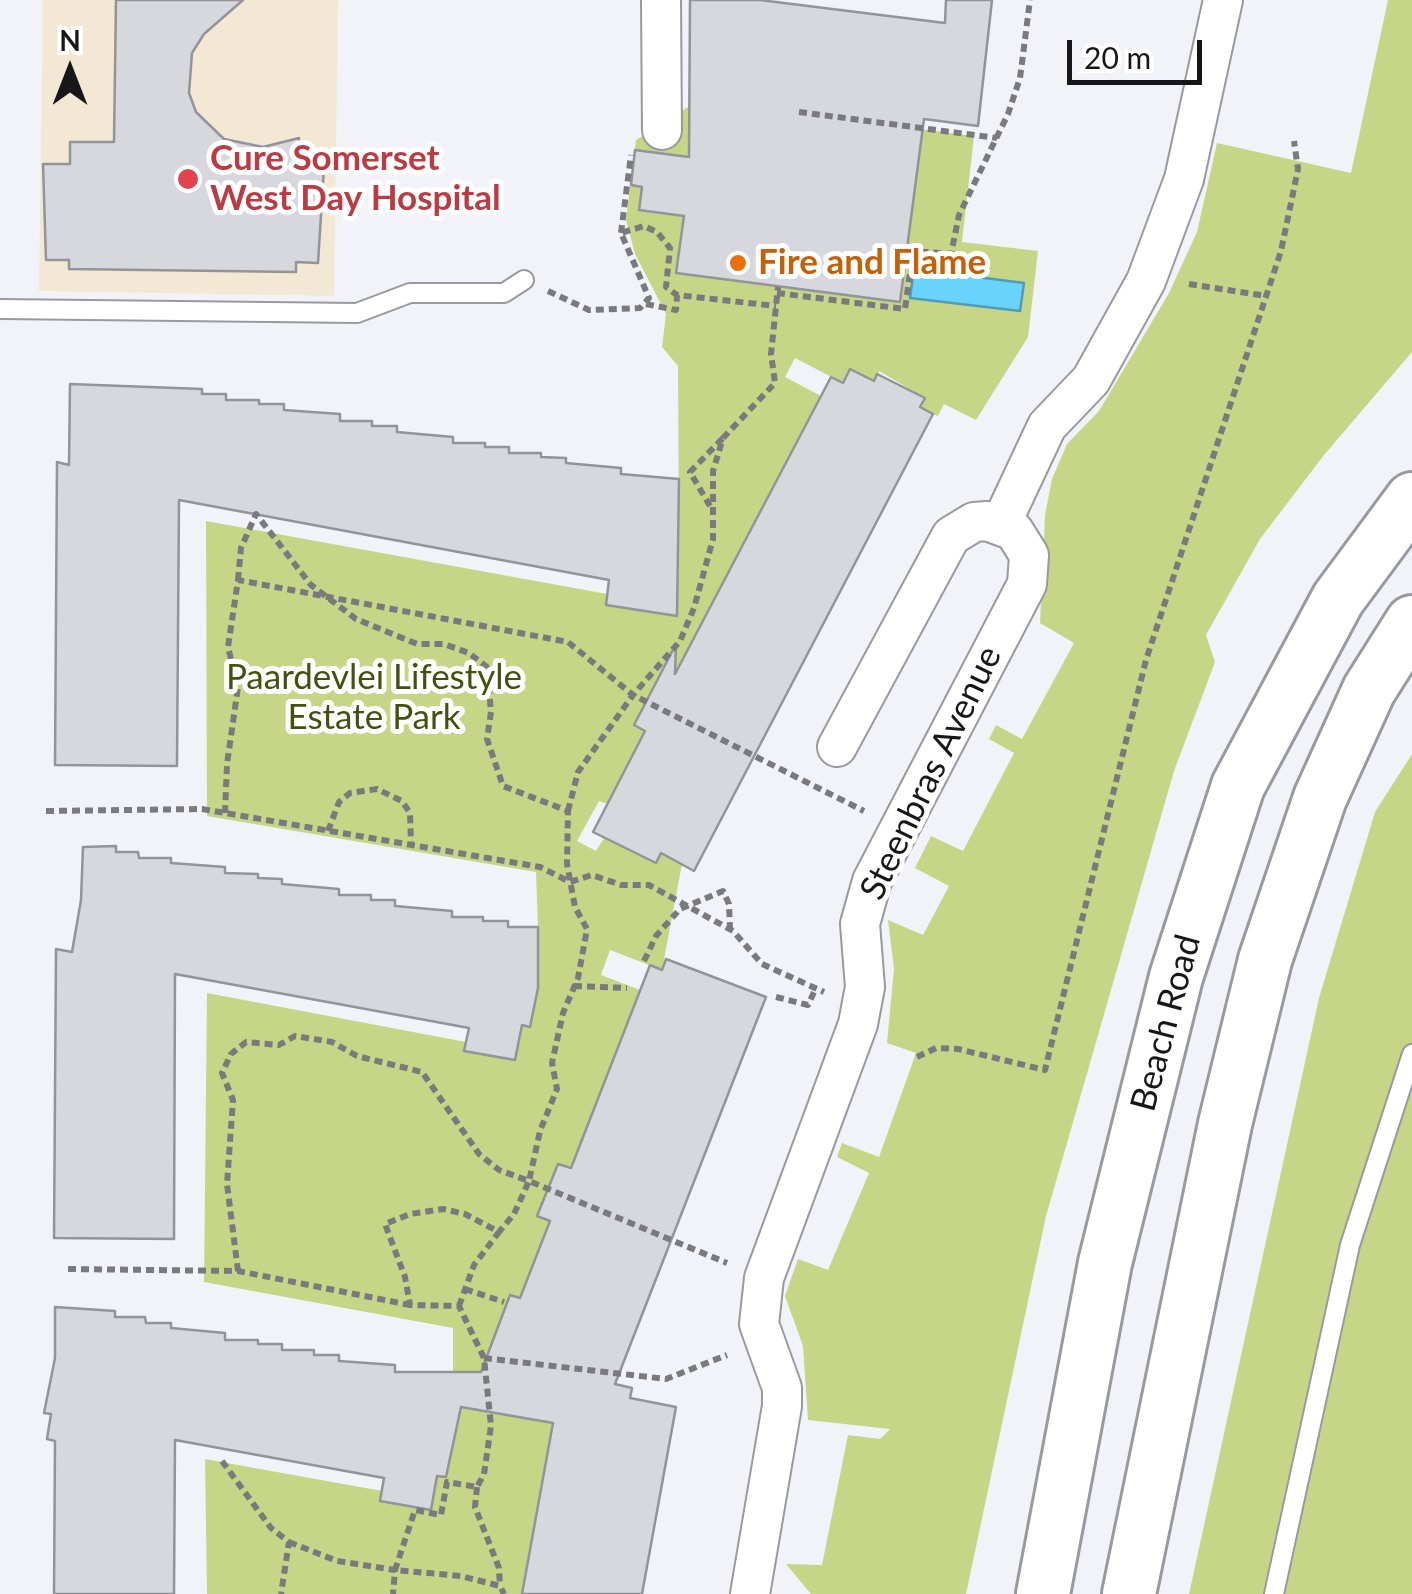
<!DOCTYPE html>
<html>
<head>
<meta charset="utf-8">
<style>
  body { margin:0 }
  #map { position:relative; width:1412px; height:1594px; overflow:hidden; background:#f2f3f8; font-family:Lato,sans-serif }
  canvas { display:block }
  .north { position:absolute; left:20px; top:20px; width:100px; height:100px; -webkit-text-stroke:8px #fff; paint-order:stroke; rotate:0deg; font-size:28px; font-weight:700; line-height:40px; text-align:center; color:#171719 }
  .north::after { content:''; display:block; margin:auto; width:35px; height:45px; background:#171719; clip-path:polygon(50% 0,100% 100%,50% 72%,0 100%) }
  .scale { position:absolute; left:1067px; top:40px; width:135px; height:45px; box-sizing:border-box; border:5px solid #171719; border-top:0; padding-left:12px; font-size:30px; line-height:35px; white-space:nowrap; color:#171719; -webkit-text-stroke:8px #fff; paint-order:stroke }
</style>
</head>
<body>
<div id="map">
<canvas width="1412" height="1594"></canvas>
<div class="north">N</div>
<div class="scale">20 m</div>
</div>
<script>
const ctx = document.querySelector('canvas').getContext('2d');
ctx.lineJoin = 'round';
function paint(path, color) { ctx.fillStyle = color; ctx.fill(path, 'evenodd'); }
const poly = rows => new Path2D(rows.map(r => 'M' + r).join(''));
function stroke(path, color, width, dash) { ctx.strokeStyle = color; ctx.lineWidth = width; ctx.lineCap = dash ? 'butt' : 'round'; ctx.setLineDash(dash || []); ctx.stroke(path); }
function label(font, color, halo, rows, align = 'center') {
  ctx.font = font + ' Lato,sans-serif'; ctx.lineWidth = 10; ctx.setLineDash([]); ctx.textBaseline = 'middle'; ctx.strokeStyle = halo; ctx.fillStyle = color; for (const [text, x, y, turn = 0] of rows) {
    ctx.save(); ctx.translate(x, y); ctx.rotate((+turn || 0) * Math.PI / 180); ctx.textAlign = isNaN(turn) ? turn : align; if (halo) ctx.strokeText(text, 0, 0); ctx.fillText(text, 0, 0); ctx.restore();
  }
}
const medical = poly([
  [43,0,338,0,334,296,39,291]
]);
const green = poly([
  [1388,0,1412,0,1412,352,1324,455,1260,539,1206,635,1215,662,1174,771,1046,1216,966,1594,811,1594,786,1564,822,1565,848,1435,880,1439,890,1429,808,1420,803,1346,785,1296,798,1259,828,1270,869,1173,837,1157,842,1143,879,1157,916,1053,887,1043,894,969,888,920,923,935,949,886,915,868,931,836,963,851,1014,753,989,739,996,725,1022,739,1074,643,1040,623,1045,515,1052,479,1067,444,1099,411,1169,293,1197,232,1217,143,1351,173],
  [699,100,974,136,962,242,1038,251,1028,337,976,420,944,404,938,416,933,414,920,407,925,398,879,371,874,381,851,369,843,383,795,358,785,377,821,396,671,681,660,676,634,725,645,731,607,804,599,801,577,841,596,851,610,828,628,849,655,863,661,853,682,864,662,970,610,950,601,975,640,990,571,1168,558,1164,538,1215,550,1221,520,1298,510,1295,494,1338,513,1416,553,1423,522,1594,207,1594,205,1459,382,1491,380,1501,431,1510,437,1476,446,1476,453,1442,453,1328,204,1282,207,993,466,1042,464,1051,515,1060,522,1025,530,1026,538,991,538,927,536,872,207,816,206,521,607,594,606,605,674,580,679,545,678,366,662,347,666,314,635,254,626,220,636,140],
  [1412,754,1412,1594,1189,1594,1319,998,1375,812]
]);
const water = poly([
  [914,269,1024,283,1020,311,910,298,914,269]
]);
const building = poly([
  [116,0,243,0,204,34,192,53,189,93,196,112,224,139,263,147,299,138,299,166,324,167,318,263,296,262,296,272,69,269,69,260,46,260,43,164,70,164,70,142,114,142,116,0],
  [690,0,760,0,945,23,946,0,992,0,978,126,924,119,900,302,676,273,684,216,639,210,642,187,631,185,635,150,689,157,690,0],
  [850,369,874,381,877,374,925,398,920,407,933,414,694,871,661,853,656,863,593,832,645,731,634,725,676,644,675,674,831,377,843,383,850,369],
  [70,384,202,389,202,394,226,394,226,400,259,400,259,404,284,404,284,410,340,414,340,421,372,421,372,426,397,426,397,432,453,437,453,443,485,443,485,447,509,447,509,453,541,453,541,457,566,458,566,463,621,468,621,474,679,479,677,616,606,605,609,580,179,500,177,766,55,765,57,462,69,465,70,384],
  [116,846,116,852,138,852,139,858,171,858,171,863,225,867,225,873,258,874,258,878,282,879,282,884,339,889,339,895,371,895,371,900,395,900,395,906,452,911,452,917,483,917,483,921,508,921,508,927,538,927,538,988,530,1027,522,1025,515,1060,464,1051,469,1028,175,974,174,1239,54,1238,56,949,72,952,81,900,83,847,116,846],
  [666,959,766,997,615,1384,632,1388,630,1398,676,1407,642,1594,522,1594,553,1423,461,1407,446,1477,437,1476,431,1510,380,1501,384,1478,175,1440,174,1594,54,1594,55,1441,47,1439,51,1414,44,1413,55,1358,55,1307,115,1311,115,1317,145,1317,146,1323,171,1323,171,1328,225,1333,225,1340,258,1340,258,1344,282,1344,282,1350,314,1350,314,1355,339,1355,339,1361,395,1365,395,1372,481,1372,510,1295,520,1298,550,1221,537,1216,558,1164,571,1168,650,965,662,970,666,959]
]);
const path = poly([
  [799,112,997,138],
  [621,233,631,155],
  [1189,284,1266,296],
  [548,291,589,310,640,308,649,298,621,233,644,226,657,232,670,248,666,287,677,295,776,306],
  [777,293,905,309,913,251,951,254,959,215,1008,114,1020,78,1030,0],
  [646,304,676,310,677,295],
  [710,506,690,472,723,438],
  [238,580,241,548,256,514,311,585,356,619,417,644,444,644,469,653,487,667,491,712,487,739,503,786,568,811,567,864,575,907,587,929,578,978,563,1013,552,1063,557,1089,540,1131,529,1181,727,1263],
  [46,811,202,809,540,867,570,882,592,875,621,885,649,885,733,931,762,964,824,992],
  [568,811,578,772,633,695,680,641,694,608,713,539,713,471,723,438,775,383,771,354,778,287],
  [225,813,227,764,238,687,228,647,238,580,568,642,633,695,864,811],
  [328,831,339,802,350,793,377,789,402,801,410,813,411,845],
  [644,961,656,936,680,909,723,891,729,904,730,929],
  [574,986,627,988],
  [776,997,808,1005,815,990],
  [917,1057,936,1048,958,1049,1045,1070,1146,660,1281,251,1298,169,1294,141],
  [68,1269,238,1271,410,1305],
  [238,1271,227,1184,233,1100,222,1073,231,1054,246,1042,279,1045,295,1036,332,1042,357,1056,422,1072,479,1154,499,1170,529,1181,514,1214,499,1232],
  [465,1289,504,1302],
  [459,1306,474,1265,499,1232,465,1214,443,1209,410,1214,385,1224,405,1277,410,1305,459,1306,484,1358,491,1426,484,1474,477,1487,447,1482,441,1515,415,1510,395,1570,461,1576,500,1586,504,1594],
  [484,1358,666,1379,727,1355],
  [222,1461,271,1528,289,1542,281,1594],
  [477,1487,475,1507,499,1568,500,1586],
  [289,1542,337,1561,395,1570,393,1594]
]);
const service = poly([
  [0,309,357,313,410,293,504,293,524,280],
  [1274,1594,1350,1245,1412,1054]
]);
const minor = poly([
  [661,0,662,130],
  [1001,524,1047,426,1091,380,1146,281,1184,179,1223,0],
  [750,1594,782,1406,782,1388,759,1324,764,1278,858,1024,865,987,860,924,872,881,1027,584,1029,555,1014,531,987,521,974,522,951,536,837,747]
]);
const secondary = poly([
  [1043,1594,1105,1263,1176,977,1238,786,1338,599,1412,499],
  [1129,1594,1225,1124,1265,960,1320,798,1369,690,1412,622]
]);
const markers = [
  [188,179,12,"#e0444e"],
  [738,263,10,"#e8710a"]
];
const healthNames = [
  ["Cure Somerset",210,159],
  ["West Day Hospital",210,199]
];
const foodNames = [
  ["Fire and Flame",758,263]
];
const parkNames = [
  ["Paardevlei Lifestyle",374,678],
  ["Estate Park",374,718]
];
const streetNames = [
  ["Steenbras Avenue",931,773,-64],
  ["Beach Road",1166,1023,-75]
];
paint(medical, '#f3e8d3');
paint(green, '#c6d686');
paint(water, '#68d4fb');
stroke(water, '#509bb7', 2.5);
paint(building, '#d6d8dd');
stroke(building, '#939499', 2.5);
stroke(service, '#999a9f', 22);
stroke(minor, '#999a9f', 42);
stroke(secondary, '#999a9f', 58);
stroke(path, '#7a7a7e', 6, [8, 5]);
stroke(service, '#fff', 18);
stroke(minor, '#fff', 38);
stroke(secondary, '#fff', 52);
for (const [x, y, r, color] of markers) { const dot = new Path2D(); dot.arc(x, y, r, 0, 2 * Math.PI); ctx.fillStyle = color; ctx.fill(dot); stroke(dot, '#fff', 4); }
label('bold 35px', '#be3a42', '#fff', healthNames, 'left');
label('bold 35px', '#c56008', '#fff', foodNames, 'left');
label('35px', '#454f0e', '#fff', parkNames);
label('35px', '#171719', '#fff', streetNames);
</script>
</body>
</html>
